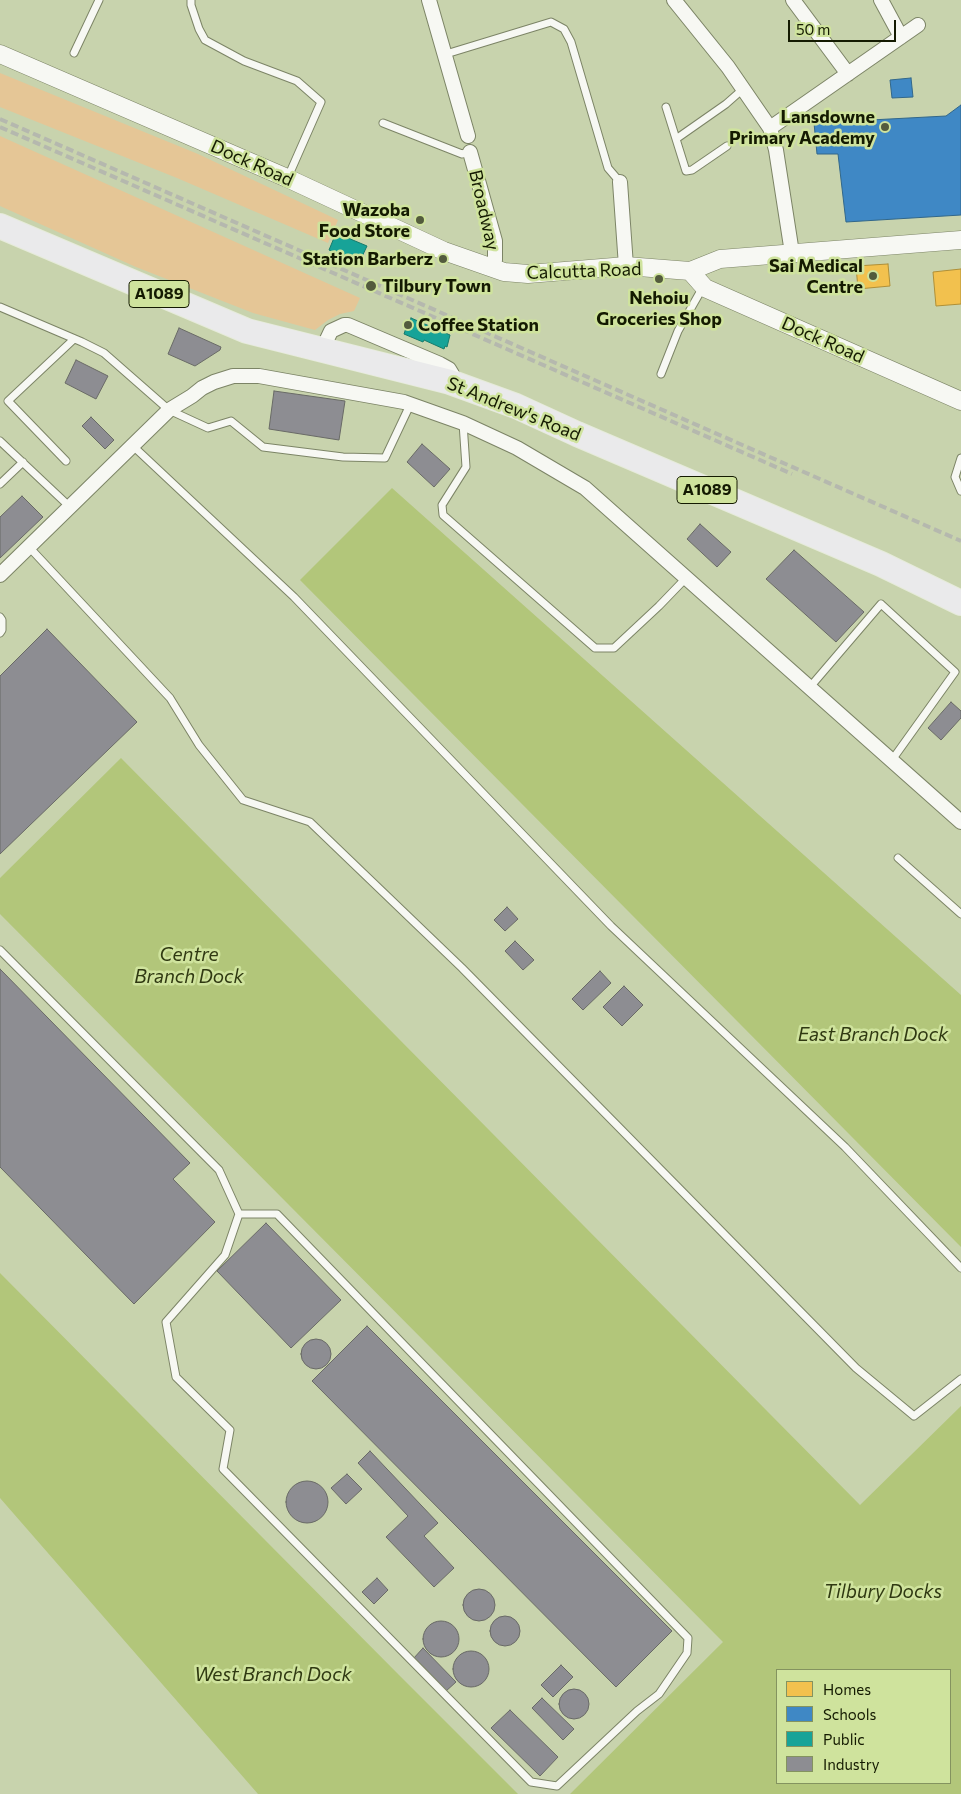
<!DOCTYPE html>
<html>
<head>
<meta charset="utf-8">
<style>
  body { margin:0 }
  #map { position:relative; width:961px; height:1794px; overflow:hidden; background:#c8d3ad; font-family:Commissioner,sans-serif }
  canvas { display:block }
  .legend { position:absolute; left:776px; top:1669px; width:175px; height:115px; box-sizing:border-box; background:#cfe39d; border:1px solid #84935f; margin:0; padding:6px 9px; list-style:none; font-size:15px; color:#141a01 }
  .legend li { display:flex; align-items:center; gap:10px; height:25px }
  .legend b { width:25px; border:1px solid #84935f }
  .scale { position:absolute; left:788px; top:20px; width:108px; height:22px; box-sizing:border-box; border:2px solid #141a01; border-top:0; padding-left:6px; font-size:15px; line-height:18px; white-space:nowrap; color:#141a01; -webkit-text-stroke:4px #cfe39d; paint-order:stroke }
</style>
</head>
<body>
<div id="map">
<canvas width="961" height="1794"></canvas>
<ul class="legend">
<li><b style="height:14px;background:#f2c14e"></b>Homes</li>
<li><b style="height:14px;background:#3f88c5"></b>Schools</li>
<li><b style="height:14px;background:#17a398"></b>Public</li>
<li><b style="height:14px;background:#8d8d92"></b>Industry</li>
</ul>
<div class="scale">50 m</div>
</div>
<script>
const ctx = document.querySelector('canvas').getContext('2d');
ctx.lineJoin = 'round';
function paint(path, color) { ctx.fillStyle = color; ctx.fill(path, 'evenodd'); }
const poly = rows => new Path2D(rows.map(r => 'M' + r).join(''));
function stroke(path, color, width, dash) { ctx.strokeStyle = color; ctx.lineWidth = width; ctx.lineCap = dash ? 'butt' : 'round'; ctx.setLineDash(dash || []); ctx.stroke(path); }
function label(font, color, halo, rows, align = 'center') {
  ctx.font = font + ' Commissioner,sans-serif'; ctx.lineWidth = 5; ctx.setLineDash([]); ctx.textBaseline = 'middle'; ctx.strokeStyle = halo; ctx.fillStyle = color; for (const [text, x, y, turn = 0] of rows) {
    ctx.save(); ctx.translate(x, y); ctx.rotate((+turn || 0) * Math.PI / 180); ctx.textAlign = isNaN(turn) ? turn : align; if (halo) ctx.strokeText(text, 0, 0); ctx.fillText(text, 0, 0); ctx.restore();
  }
}
const green = poly([
  [0,73,198,154,338,220,328,243,177,178,0,107],
  [0,136,360,298,354,311,340,314,328,320,315,330,253,313,136,267,0,206]
]);
const water = poly([
  [392,488,961,995,961,1247,300,580],
  [121,758,860,1505,961,1406,961,1794,570,1794,723,1642,0,914,0,878],
  [777,1670,950,1670,950,1783,777,1783],
  [0,1273,399,1675,518,1794,258,1794,0,1498]
]);
const homes = poly([
  [888,264,890,286,858,289,856,266,888,264],
  [961,269,961,304,936,306,933,272,961,269]
]);
const schools = poly([
  [911,78,913,97,892,98,890,80,911,78],
  [961,105,961,215,846,222,838,154,817,154,814,123,946,116,961,105]
]);
const public = poly([
  [336,233,367,246,359,263,329,250,336,233],
  [411,318,450,335,447,347,445,346,444,349,424,340,423,342,404,334,406,328,404,327,407,320,410,321,411,318]
]);
const industry = poly([
  [179,328,221,347,220,350,195,366,168,354,179,328],
  [76,360,108,376,96,399,65,383,76,360],
  [274,391,345,401,339,440,269,429,274,391],
  [91,417,114,440,105,449,82,426,91,417],
  [422,444,450,469,434,487,407,462,422,444],
  [22,496,43,517,0,558,0,517,22,496],
  [700,524,731,552,717,567,687,539,700,524],
  [794,550,864,612,836,642,766,579,794,550],
  [47,629,137,722,0,854,0,676,47,629],
  [951,702,961,711,961,718,941,740,928,728,951,702],
  [507,907,518,919,505,931,494,920,507,907],
  [515,941,534,960,523,970,505,951,515,941],
  [0,969,190,1163,173,1179,215,1222,134,1304,0,1167,0,969],
  [600,971,611,983,583,1010,572,999,600,971],
  [624,986,643,1005,622,1026,603,1007,624,986],
  [266,1223,341,1300,291,1348,217,1271,266,1223],
  [367,1326,672,1631,616,1687,312,1381,367,1326],
  '301 1354a15 15 0 1 1 30 0a15 15 0 1 1-30 0Z',
  [370,1451,438,1523,424,1536,454,1568,434,1587,386,1537,408,1516,358,1463,370,1451],
  [347,1474,362,1489,346,1504,331,1488,347,1474],
  '286 1502a21 21 0 1 1 42 0a21 21 0 1 1-42 0Z',
  [377,1578,388,1590,374,1604,362,1592,377,1578],
  '463 1605a16 16 0 1 1 32 0a16 16 0 1 1-32 0Z',
  '490 1631a15 15 0 1 1 30 0a15 15 0 1 1-30 0Z',
  '423 1639a18 18 0 1 1 36 0a18 18 0 1 1-36 0Z',
  [423,1648,456,1682,445,1692,413,1659,423,1648],
  '453 1669a18 18 0 1 1 36 0a18 18 0 1 1-36 0Z',
  [561,1665,573,1677,553,1697,541,1685,561,1665],
  '559 1704a15 15 0 1 1 30 0a15 15 0 1 1-30 0Z',
  [542,1698,574,1729,563,1740,532,1708,542,1698],
  [510,1710,558,1757,540,1776,491,1728,510,1710]
]);
const service = poly([
  [191,0,191,5,199,29,205,40,244,61,297,81,321,102,288,177],
  [74,53,99,0],
  [446,54,551,22,564,29,571,42,608,168,620,182],
  [666,107,676,139],
  [383,123,462,154,470,152],
  [727,146,692,170,686,171,676,139,726,104,743,89],
  [0,307,82,342,104,353,169,410,208,428,231,421,263,447,343,457,385,458,410,405],
  [661,374,678,331,703,287],
  [463,423,466,467,442,505,443,515,595,648,614,648,659,606,686,578],
  [0,441,70,507],
  [133,446,294,597,611,926,845,1147,961,1268],
  [961,458,955,477,961,491],
  [66,461,8,401,74,339],
  [0,484,23,462],
  [29,547,170,698,199,745,243,800,310,822,462,968,856,1368,914,1416,961,1379],
  [0,617,2,620,2,630,0,633],
  [810,687,881,604,955,672,892,760],
  [898,858,961,914],
  [0,950,219,1170,239,1214,225,1255,166,1322,176,1377,230,1430,223,1469,531,1782,557,1786,637,1711,659,1694,687,1653,688,1638,277,1214,239,1214]
]);
const minor = poly([
  [429,0,468,136],
  [674,0,728,67,770,128,776,150,792,253],
  [793,0,848,74],
  [881,0,901,37],
  [770,128,918,25],
  [470,152,495,241,495,260,492,269],
  [620,182,626,266],
  [322,350,331,331,344,325,348,325,440,364,449,369,452,374,450,382],
  [0,575,169,410,192,396,202,388,214,382,233,376,259,376,404,402,463,423,517,448,585,488,961,822]
]);
const tertiary = poly([
  [0,54,287,178,444,251,504,272,528,274,626,266,690,271,720,259,961,240],
  [690,271,705,288,961,401]
]);
const trunk = poly([
  [0,226,247,331,450,382,516,406,577,434,881,564,961,603]
]);
const rail = poly([
  [0,119,961,541],
  [0,127,792,474]
]);
const markers = [
  [885,127,5,"#535b3d"],
  [420,220,5,"#535b3d"],
  [443,259,5,"#535b3d"],
  [873,276,5,"#535b3d"],
  [659,279,5,"#535b3d"],
  [371,286,6,"#535b3d"],
  [408,325,5,"#535b3d"]
];
const shields = [
  [159,294,60],
  [707,490,60]
];
const shieldNames = [
  ["A1089",159,294],
  ["A1089",707,490]
];
const poiNames = [
  ["Lansdowne",875,117],
  ["Primary Academy",875,138],
  ["Wazoba",410,210],
  ["Food Store",410,231],
  ["Station Barberz",433,259],
  ["Sai Medical",863,266],
  ["Centre",863,287],
  ["Tilbury Town",382,286,"left"],
  ["Nehoiu",659,298,"center"],
  ["Groceries Shop",659,319,"center"],
  ["Coffee Station",418,325,"left"]
];
const streetNames = [
  ["Dock Road",252,163,24],
  ["Broadway",484,210,77],
  ["Calcutta Road",584,271,-2],
  ["Dock Road",823,340,24],
  ["St Andrew's Road",514,409,22]
];
const waterNames = [
  ["Centre",189,955],
  ["Branch Dock",189,977],
  ["East Branch Dock",873,1035],
  ["Tilbury Docks",883,1592],
  ["West Branch Dock",273,1675]
];
paint(green, '#e5c696');
paint(water, '#b2c67a');
paint(homes, '#f2c14e');
stroke(homes, '#af8f37', 1);
paint(schools, '#3f88c5');
stroke(schools, '#32678a', 1);
paint(public, '#17a398');
stroke(public, '#167a6b', 1);
paint(industry, '#8d8d92');
stroke(industry, '#696a66', 1);
stroke(service, '#7c8466', 9);
stroke(minor, '#7c8466', 16);
stroke(tertiary, '#7c8466', 19);
stroke(trunk, '#e6ebda', 26);
stroke(service, '#f7f8f3', 7);
stroke(minor, '#f7f8f3', 14);
stroke(tertiary, '#f7f8f3', 18);
stroke(trunk, '#eaeaeb', 24);
stroke(rail, '#b5b8ae', 4, [8, 4]);
for (const [x, y, r, color] of markers) { const dot = new Path2D(); dot.arc(x, y, r, 0, 2 * Math.PI); ctx.fillStyle = color; ctx.fill(dot); stroke(dot, '#cfe39d', 2); }
for (const [x, y, w] of shields) { const box = new Path2D(); box.roundRect(x - w / 2, y - 13.5, w, 27, 4); ctx.fillStyle = '#cfe39d'; ctx.fill(box); stroke(box, '#141a01', 1); }
label('bold 16px', '#141a01', null, shieldNames);
label('bold 18px', '#141a01', '#cfe39d', poiNames, 'right');
label('18px', '#141a01', '#cfe39d', streetNames);
label('italic 19px', '#303912', '#cfe39d', waterNames);
</script>
</body>
</html>
